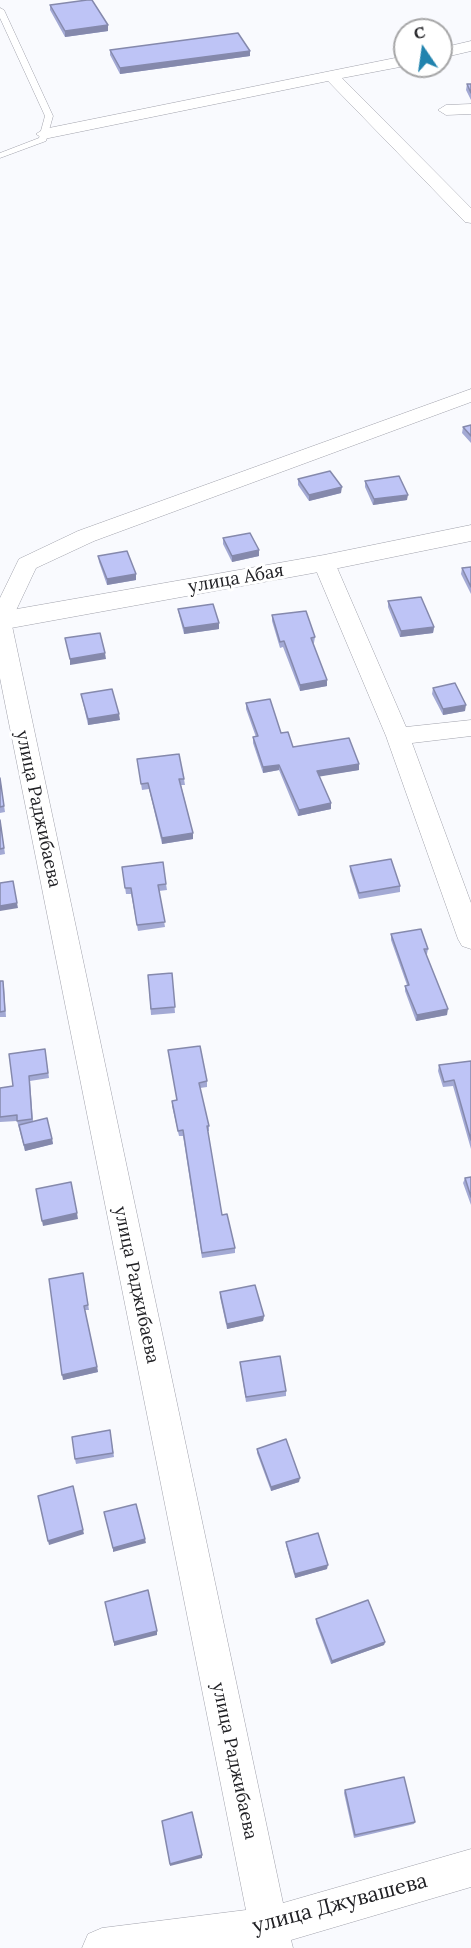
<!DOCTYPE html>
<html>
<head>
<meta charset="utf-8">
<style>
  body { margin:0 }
  #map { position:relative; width:471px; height:1948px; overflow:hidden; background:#f9fafe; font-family:Lora,serif }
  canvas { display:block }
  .north { position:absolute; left:393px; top:18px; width:60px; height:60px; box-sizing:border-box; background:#fff; border:2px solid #a6a6a7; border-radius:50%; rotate:347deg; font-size:16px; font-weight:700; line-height:24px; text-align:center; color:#202024 }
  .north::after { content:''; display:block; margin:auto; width:21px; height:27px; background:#2183ae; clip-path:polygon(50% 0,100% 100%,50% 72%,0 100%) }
</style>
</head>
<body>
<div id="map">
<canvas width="471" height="1948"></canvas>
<div class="north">С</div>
</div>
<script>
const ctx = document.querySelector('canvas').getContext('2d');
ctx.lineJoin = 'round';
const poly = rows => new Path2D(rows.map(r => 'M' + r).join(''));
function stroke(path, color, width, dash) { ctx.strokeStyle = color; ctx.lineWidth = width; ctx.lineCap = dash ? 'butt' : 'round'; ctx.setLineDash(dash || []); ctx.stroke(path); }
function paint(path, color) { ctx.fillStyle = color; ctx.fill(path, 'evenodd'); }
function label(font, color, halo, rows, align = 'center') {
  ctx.font = font + ' Lora,serif'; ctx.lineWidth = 6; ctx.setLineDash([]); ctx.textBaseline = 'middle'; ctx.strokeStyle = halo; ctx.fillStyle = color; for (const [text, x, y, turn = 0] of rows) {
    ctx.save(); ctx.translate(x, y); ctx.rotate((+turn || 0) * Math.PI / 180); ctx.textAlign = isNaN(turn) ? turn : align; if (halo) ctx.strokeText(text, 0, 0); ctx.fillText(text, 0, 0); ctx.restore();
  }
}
const service = poly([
  [0,8,4,10,53,116,46,141,0,158,0,153,39,138,45,116,0,18,0,8]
]);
const minor = poly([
  [471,41,471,51,441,58,441,48,471,41],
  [405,56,405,66,342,78,471,208,471,223,465,222,328,81,44,139,36,134,44,129,405,56],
  [471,104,471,114,446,115,438,110,446,105,471,104],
  [471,389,471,402,94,541,36,568,11,621,283,1903,471,1849,471,1887,291,1940,293,1948,82,1948,88,1934,102,1928,246,1910,0,678,0,598,19,559,78,531,471,389],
  [324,556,332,558,335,563,406,727,471,720,471,736,412,743,471,903,471,949,462,946,458,939,386,736,313,563,316,558,324,556]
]);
const tertiary = poly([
  [471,525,471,541,324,571,0,630,0,612,324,555,471,525]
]);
const wall = poly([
  [50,5,108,25,108,31,65,37,50,10],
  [110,50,250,51,250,56,120,74,110,55],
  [467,84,471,84,471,100,466,90],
  [471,425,471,443,462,433,463,427],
  [298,479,341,493,309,501,298,485],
  [365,481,407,500,373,505,365,487],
  [223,538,259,550,259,556,232,562,223,544],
  [98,556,136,580,107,585,99,562],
  [471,567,471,594,461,574,462,568],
  [388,601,434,627,433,633,400,637,388,607],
  [178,609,219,629,184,634,179,615],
  [272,615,315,637,314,643,313,644,327,686,300,691,283,647,280,648,272,621],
  [433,688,465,711,443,715,432,694],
  [81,694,120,720,88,725],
  [246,703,281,733,293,747,359,770,319,776,331,803,331,809,298,816,279,770,263,773,253,743,253,737,256,737,246,709],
  [137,759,184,779,185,785,181,785,193,833,193,839,162,844,149,789,142,790],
  [0,778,5,812,0,813],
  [0,819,5,854,0,855],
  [350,866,400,886,400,892,359,899,350,871],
  [122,867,166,884,167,890,159,891,165,927,138,931,131,894,126,894],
  [391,934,428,949,427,954,426,955,447,1015,416,1021,405,991,405,986,407,985,391,940],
  [172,973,175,1013,151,1015,148,975],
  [0,981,4,987,6,1017,0,1017],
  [45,1049,49,1078,30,1081,33,1121,52,1139,53,1144,25,1151,17,1121,0,1122,0,1088,13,1086],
  [168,1050,207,1081,207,1087,200,1088,209,1126,209,1131,208,1131,222,1215,235,1248,235,1253,202,1258,183,1136,179,1136,172,1106,172,1101,177,1100],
  [471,1061,471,1149,453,1086,443,1087,438,1071,439,1065],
  [471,1177,471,1205,463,1183,465,1178],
  [83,1273,89,1310,85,1310,98,1372,63,1380],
  [220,1292,264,1316,263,1321,227,1329,220,1297],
  [240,1362,286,1391,286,1396,246,1402],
  [110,1430,114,1457,76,1464,75,1459],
  [257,1449,299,1482,271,1491,257,1453],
  [286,1542,327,1569,295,1578,286,1545],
  [316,1619,385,1642,384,1645,331,1664,316,1623],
  [345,1790,415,1822,414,1824,354,1838,344,1793]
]);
const shadedWall = poly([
  [108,25,108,31,65,37,65,31],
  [250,51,250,56,120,74,120,68],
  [342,487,341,493,309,501,309,495],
  [408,495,407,500,373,505,374,499],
  [259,550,259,556,232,562,232,556],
  [136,574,136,580,107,585,107,579],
  [219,623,219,629,184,634,184,628],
  [434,627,433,633,400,637,401,631],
  [105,653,106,659,70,665,70,659],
  [327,680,327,686,300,691,300,685],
  [466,705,465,711,443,715,443,709],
  [119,714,120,720,88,725,88,719],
  [359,764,359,770,317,777,317,771],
  [279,765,279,770,263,773,263,767],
  [331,803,331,809,298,816,299,810],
  [193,833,193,839,162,844,162,838],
  [17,903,18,908,0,911,0,906],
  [448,1009,447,1015,416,1021,417,1015],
  [52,1139,53,1144,25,1151,24,1145],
  [77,1213,78,1219,43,1226,42,1221],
  [264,1316,263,1321,227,1329,227,1324],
  [97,1367,98,1372,63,1380,62,1375],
  [300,1478,299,1482,271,1491,271,1487],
  [83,1530,84,1534,49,1545,48,1541],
  [145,1539,146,1543,113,1552,113,1548],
  [328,1565,327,1569,295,1578,295,1574],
  [157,1631,157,1635,114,1646,114,1642],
  [385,1642,384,1645,331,1664,332,1661],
  [202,1855,202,1858,170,1866,170,1864]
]);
const building = poly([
  [87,0,92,0,108,25,65,31,50,5,87,0],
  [238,33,250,51,120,68,110,50,238,33],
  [467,84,471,84,471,93,467,84],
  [471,425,471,436,463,427,471,425],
  [330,471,342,487,309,495,298,479,330,471],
  [399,476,408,495,374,499,365,481,399,476],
  [250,533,259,550,232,556,223,538,250,533],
  [127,551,136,574,107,579,98,556,127,551],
  [471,567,471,587,462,568,471,567],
  [421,597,434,627,401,631,388,601,421,597],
  [213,604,219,623,184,628,178,609,213,604],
  [306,611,315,637,311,638,327,680,300,685,284,641,280,642,272,615,306,611],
  [100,633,105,653,70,659,65,638,100,633],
  [455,683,466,705,443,709,433,688,455,683],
  [112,689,119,714,88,719,81,694,112,689],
  [270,699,281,733,288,732,293,747,349,738,359,764,317,771,331,803,299,810,279,765,263,767,253,737,258,736,246,703,270,699],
  [179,754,184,779,179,779,193,833,162,838,148,783,141,784,137,759,179,754],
  [0,778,4,806,0,807,0,778],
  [0,820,4,848,0,849,0,820],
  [391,859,400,886,359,893,350,866,391,859],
  [163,862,166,884,158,885,165,922,137,925,131,888,125,888,122,867,163,862],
  [13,881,17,903,0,906,0,883,13,881],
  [421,929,428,949,424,949,448,1009,417,1015,405,986,409,985,391,934,421,929],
  [172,973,175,1007,151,1009,148,975,172,973],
  [0,981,3,981,5,1011,0,1012,0,981],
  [200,1046,207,1081,199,1083,209,1126,207,1126,222,1215,227,1214,235,1248,202,1253,183,1130,178,1131,172,1101,177,1100,168,1050,200,1046],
  [45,1049,48,1073,29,1076,32,1119,17,1121,17,1115,0,1117,0,1088,13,1086,9,1054,45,1049],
  [471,1061,471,1140,454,1080,444,1082,439,1065,471,1061],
  [47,1118,52,1139,24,1145,19,1125,47,1118],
  [471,1177,471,1197,465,1178,471,1177],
  [71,1182,77,1213,42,1221,36,1189,71,1182],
  [83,1273,88,1305,84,1306,97,1367,62,1375,49,1279,83,1273],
  [255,1285,264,1316,227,1324,220,1292,255,1285],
  [280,1356,286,1391,246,1397,240,1362,280,1356],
  [110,1430,113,1453,75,1459,72,1437,110,1430],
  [286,1439,300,1478,271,1487,257,1449,286,1439],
  [73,1486,83,1530,48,1541,38,1496,73,1486],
  [136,1504,145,1539,113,1548,104,1512,136,1504],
  [318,1533,328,1565,295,1574,286,1542,318,1533],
  [148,1590,157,1631,114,1642,105,1602,148,1590],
  [368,1600,385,1642,332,1661,316,1619,368,1600],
  [404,1777,415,1822,355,1835,345,1790,404,1777],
  [192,1812,202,1855,170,1864,162,1821,192,1812]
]);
const streetNames = [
  ["улица Абая",236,579,-10],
  ["улица Раджибаева",38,809,78],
  ["улица Раджибаева",136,1285,78],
  ["улица Раджибаева",234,1761,78]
];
const nearStreetnames = [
  ["улица Джувашева",340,1904,-15]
];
stroke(service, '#a1a2ac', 1);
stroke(minor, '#a1a2ac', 1);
stroke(tertiary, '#a1a2ac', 1);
paint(service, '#fff');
paint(minor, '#fff');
paint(tertiary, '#fff');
paint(wall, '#a3a9d4');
paint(shadedWall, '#8589ac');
paint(building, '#bec4f6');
stroke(building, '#8589ac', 1.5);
label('18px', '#202024', '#fff', streetNames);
label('21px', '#202024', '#fff', nearStreetnames);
</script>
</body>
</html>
